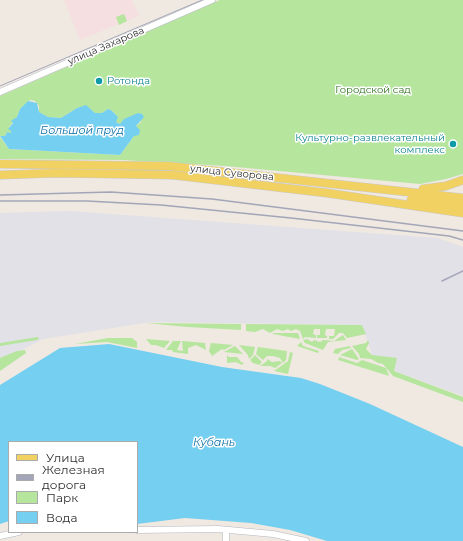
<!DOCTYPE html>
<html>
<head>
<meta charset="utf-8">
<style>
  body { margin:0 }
  #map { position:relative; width:463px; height:541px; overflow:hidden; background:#efe9e1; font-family:Montserrat,sans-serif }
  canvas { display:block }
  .legend { position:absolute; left:8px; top:441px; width:130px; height:92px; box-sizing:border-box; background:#fff; border:1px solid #ababab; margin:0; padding:5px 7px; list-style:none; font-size:12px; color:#2e2e2e }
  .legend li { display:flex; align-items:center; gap:8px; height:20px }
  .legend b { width:20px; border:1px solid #ababab }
</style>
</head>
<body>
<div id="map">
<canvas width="463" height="541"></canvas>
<ul class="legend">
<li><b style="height:5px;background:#f2d163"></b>Улица</li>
<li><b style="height:5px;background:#a3a6b8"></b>Железная дорога</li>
<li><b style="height:11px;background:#b6e59e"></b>Парк</li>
<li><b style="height:11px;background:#75cff0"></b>Вода</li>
</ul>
</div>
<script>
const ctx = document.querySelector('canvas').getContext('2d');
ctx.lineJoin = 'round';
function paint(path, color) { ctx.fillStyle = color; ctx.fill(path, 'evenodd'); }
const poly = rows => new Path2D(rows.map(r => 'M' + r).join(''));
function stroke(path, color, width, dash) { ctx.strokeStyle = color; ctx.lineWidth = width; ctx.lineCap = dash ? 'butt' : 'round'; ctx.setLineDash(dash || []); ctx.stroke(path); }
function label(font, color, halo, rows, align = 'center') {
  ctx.font = font + ' Montserrat,sans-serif'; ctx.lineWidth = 3; ctx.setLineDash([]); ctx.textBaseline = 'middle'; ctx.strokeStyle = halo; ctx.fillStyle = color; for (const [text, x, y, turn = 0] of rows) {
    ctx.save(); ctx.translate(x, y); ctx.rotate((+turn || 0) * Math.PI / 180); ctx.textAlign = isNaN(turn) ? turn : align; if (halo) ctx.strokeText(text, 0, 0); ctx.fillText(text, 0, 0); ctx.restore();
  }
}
const industrial = poly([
  [70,211,438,238,463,247,463,396,394,371,372,355,362,325,151,322,43,339,0,361,0,213]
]);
const medical = poly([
  [64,0,132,0,139,16,80,40]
]);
const green = poly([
  [220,0,463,0,463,174,446,179,420,184,225,166,123,160,0,159,0,137,9,149,120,155,134,136,136,126,142,121,120,124,116,122,116,115,111,110,108,109,102,113,95,113,86,106,77,108,61,118,48,117,39,112,39,106,35,101,30,100,20,109,17,117,9,127,12,131,10,134,7,132,5,136,0,136,0,96],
  [124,14,127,21,119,25,116,17],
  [146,323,241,324,241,330,188,327],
  [246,324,362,325,366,334,347,338,343,333,339,333,333,339,329,339,329,336,334,336,335,329,326,329,325,335,327,336,327,338,317,338,317,335,320,335,320,329,314,329,313,334,316,335,316,338,305,337,303,339,300,331,296,329,291,331,288,329,283,331,277,329,270,333,263,329,255,332,246,331],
  [273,333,298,333,300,339,273,334],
  [343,335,346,340,328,342,323,350,305,343,303,340,307,339,312,342,314,340,320,342,323,340,334,341],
  [38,337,39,339,37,340,0,346,0,343],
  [108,338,132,338,137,342,137,348,107,342,75,344],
  [146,339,170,341,164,348,156,345,151,345],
  [368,340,369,343,366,349,372,355,397,358,394,371,463,397,463,402,393,376,383,364,378,363,371,359,360,358,359,354,352,346,366,343],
  [173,341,181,341,177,350,183,351,182,341,205,343,206,350,196,345,188,348,188,354,173,352,172,350,166,350],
  [301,342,303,346,319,351,318,353,297,346],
  [211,343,233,345,224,350,222,349,212,356,209,351],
  [239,345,255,347,253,355,249,359,248,355],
  [235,346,243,354,224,352],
  [350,346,351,348,342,350,338,354,333,353,335,349],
  [258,347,287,351,286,360,283,363,280,358,273,356,267,356,263,360,256,354],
  [352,349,359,359,357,360,340,355],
  [25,350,26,353,0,371,0,358,17,351],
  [290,352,293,353,288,374,274,371,288,361],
  [227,355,229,357,237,357,241,362,244,363,242,365,236,362,227,363],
  [255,355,262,362,259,365,253,363,250,360],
  [339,357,357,363,362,360,386,368,389,376,338,360],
  [267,359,272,362,280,361,282,363,275,368,270,366,260,366,267,361]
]);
const water = poly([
  [28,101,37,103,39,112,48,117,61,118,77,108,86,105,95,113,102,113,108,109,111,110,118,117,116,122,120,124,124,119,138,113,142,114,144,117,136,126,140,130,139,135,134,136,120,155,9,149,0,136,5,136,7,132,11,133,11,131,8,129,13,123,11,121,17,117,20,109],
  [109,344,222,367,301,378,320,384,370,404,463,447,463,541,327,541,290,530,251,523,185,518,137,524,137,442,9,442,9,521,0,524,0,385,60,348]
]);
const minor = poly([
  [0,92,212,0],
  [137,530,218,529,273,534,306,541],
  [0,536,19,532],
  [226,541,226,530]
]);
const major = poly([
  [0,164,169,166,463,198],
  [0,175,57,173,173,175,327,193,463,213],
  [423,189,446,186,463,180],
  [411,200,463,206]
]);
const tram = poly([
  [0,86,202,0]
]);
const rail = poly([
  [0,195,111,192,212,199,463,231],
  [0,201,87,201,161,205,291,218,449,236,463,240],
  [442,281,463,271]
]);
const markers = [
  [99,81,4,"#0f9aa8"],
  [453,144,4,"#0f9aa8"]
];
const streetNames = [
  ["улица Захарова",106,46,-23],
  ["улица Суворова",232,173,6]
];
const cultureNames = [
  ["Ротонда",107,81],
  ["Культурно-развлекательный",445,138,"right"],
  ["комплекс",445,150,"right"]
];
const parkNames = [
  ["Городской сад",373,90]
];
const waterNames = [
  ["Большой пруд",82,131],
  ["Кубань",214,443]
];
paint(industrial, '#e3e1e8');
paint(medical, '#f5dfe0');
paint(green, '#b6e59e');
paint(water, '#75cff0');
stroke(minor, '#b4b7c1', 7);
stroke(major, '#c9c9c9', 9);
stroke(minor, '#fff', 6);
stroke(major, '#f2d163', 8);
stroke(tram, '#a3a6b8', 1);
stroke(rail, '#a3a6b8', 1.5);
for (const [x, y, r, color] of markers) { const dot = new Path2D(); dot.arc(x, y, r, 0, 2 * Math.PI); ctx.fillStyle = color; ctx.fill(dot); stroke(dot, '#fff', 1.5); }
label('10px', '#2e2e2e', '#fff', streetNames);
label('10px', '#0d838f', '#fff', cultureNames, 'left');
label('10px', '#2c6e1b', '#fff', parkNames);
label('italic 11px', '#0d6fa3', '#fff', waterNames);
</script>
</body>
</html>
